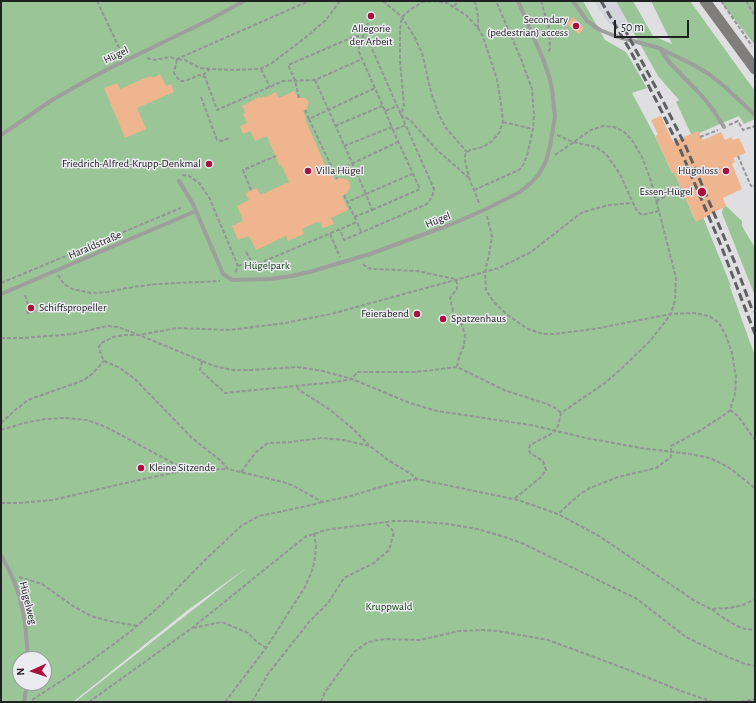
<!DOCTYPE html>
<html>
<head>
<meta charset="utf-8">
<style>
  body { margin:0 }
  #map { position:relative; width:756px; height:703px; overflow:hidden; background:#dfdfe2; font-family:"Alegreya Sans",sans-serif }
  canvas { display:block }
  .frame { position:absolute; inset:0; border:2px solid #202122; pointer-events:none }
  .north { position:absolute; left:12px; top:651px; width:40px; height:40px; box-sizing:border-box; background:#ececf0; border:1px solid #9a9b9e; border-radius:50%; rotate:267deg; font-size:11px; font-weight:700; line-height:16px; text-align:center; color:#202122 }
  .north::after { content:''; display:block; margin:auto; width:14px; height:18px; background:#a8113e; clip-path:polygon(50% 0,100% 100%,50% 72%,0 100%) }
  .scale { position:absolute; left:614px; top:20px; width:75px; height:18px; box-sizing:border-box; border:2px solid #202122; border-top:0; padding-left:5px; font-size:12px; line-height:14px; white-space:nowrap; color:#202122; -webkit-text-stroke:3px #ececf0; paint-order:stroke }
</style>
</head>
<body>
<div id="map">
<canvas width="756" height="703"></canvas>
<div class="frame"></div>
<div class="north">N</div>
<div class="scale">50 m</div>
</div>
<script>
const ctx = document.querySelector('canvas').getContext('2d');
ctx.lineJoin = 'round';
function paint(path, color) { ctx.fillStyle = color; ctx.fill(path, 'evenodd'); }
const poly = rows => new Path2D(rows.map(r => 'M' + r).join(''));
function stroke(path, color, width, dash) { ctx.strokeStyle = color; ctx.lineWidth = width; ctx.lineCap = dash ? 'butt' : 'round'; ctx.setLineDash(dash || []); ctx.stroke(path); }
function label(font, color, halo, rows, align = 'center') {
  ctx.font = font + ' "Alegreya Sans",sans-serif'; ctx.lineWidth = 3; ctx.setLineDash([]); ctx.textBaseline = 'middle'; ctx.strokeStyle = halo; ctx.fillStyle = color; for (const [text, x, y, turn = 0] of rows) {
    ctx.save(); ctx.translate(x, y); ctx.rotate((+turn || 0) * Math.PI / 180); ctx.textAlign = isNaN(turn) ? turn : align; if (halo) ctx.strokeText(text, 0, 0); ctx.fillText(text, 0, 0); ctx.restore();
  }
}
const built = poly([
  [594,1,616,1,633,31,609,24]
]);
const green = poly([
  [1,1,583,1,605,40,626,52,647,88,632,93,655,136,672,173,674,172,695,220,703,217,731,286,730,287,755,356,755,702,75,702,249,566,188,610,73,702,1,702],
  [20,659,44,659,44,683,20,683],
  [616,1,633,1,653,36,672,44,652,3,652,1,690,1,755,91,755,119,744,124,739,116,692,136,676,102,679,100,658,76],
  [720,1,755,1,755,45],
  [726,206,742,221,742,226,755,248,755,296,722,213,723,208]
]);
const building = poly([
  [573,17,584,28,579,34,567,24],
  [160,74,166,86,171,84,174,92,137,108,146,129,125,138,104,88,117,83,120,89,145,78,152,76,153,78],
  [294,91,298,98,305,98,309,102,306,110,303,111,306,118,305,119,326,167,329,166,335,180,340,178,347,179,350,182,350,187,347,193,342,196,348,210,331,218,334,224,323,228,320,222,317,222,302,229,304,234,288,241,286,236,256,250,249,236,238,240,232,226,243,221,237,206,249,200,245,193,257,188,260,195,289,182,281,164,279,165,267,136,255,141,250,131,243,134,240,126,247,123,243,114,245,113,242,106,259,97,260,98,266,96,266,97,276,92,279,98],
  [661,116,673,142,698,131,703,140,721,132,725,140,731,137,733,140,739,138,746,153,733,158,735,162,732,164,742,189,723,198,726,206,696,222,674,172,672,173,655,136,658,135,651,120]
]);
const path = poly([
  [97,1,123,56],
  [340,1,326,20,305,38,272,63,260,69,234,70,210,69,200,68,185,60,177,59,174,73,180,81,185,81,199,75,205,77,217,110,283,81,315,80,362,59],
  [383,1,402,17,414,36,422,53,431,92,439,115,446,128,467,152],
  [475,1,478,16,478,28],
  [541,1,549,28,550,48,548,54],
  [721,1,752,46],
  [746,1,755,16],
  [454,6,459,1],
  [368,23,359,47,359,52,385,111,397,106],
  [147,58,154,60,170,57,177,59,309,1],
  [261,69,270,87],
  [203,75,209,70],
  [315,80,366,194,347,202],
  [201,97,217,140,222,141,229,138],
  [299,98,295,80,288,65,353,37,357,36,368,40,434,189,432,197,427,204,344,240,340,230],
  [305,110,309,119,375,88],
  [385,111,393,130],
  [309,119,334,172,398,142],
  [503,122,533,129],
  [729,125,738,121,743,130,755,126],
  [335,126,382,106],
  [557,135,573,142,596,147,606,154,620,174,633,203],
  [700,137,718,130],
  [344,146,392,127],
  [555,155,591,130,603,126,614,127,623,131,632,140,642,157,650,178,659,211],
  [738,156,750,184,752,187,755,185],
  [334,172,337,179],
  [182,175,189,176,199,183,209,197,238,266,235,274],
  [469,178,437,150,410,120,401,115,404,105,400,61,400,29,402,17,411,9,423,2,435,1,447,3,466,15,478,28,483,37,497,79,502,111,503,122,499,133,492,141,483,147,470,150,465,155,465,160,469,178,480,205],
  [251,190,243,170,276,156],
  [474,190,519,170,523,165,527,156,533,129,534,115,532,89,521,59,496,1],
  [344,195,357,222],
  [656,201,681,189],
  [372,210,420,189,393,130,406,125],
  [487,216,492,236,489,255,485,272,486,290,493,301,500,308,509,316,528,329,543,334,553,334,594,329,671,314,694,313,709,316,719,323,726,336,732,353,736,378,735,394,730,410,727,413,701,430,671,446,671,457,656,468,618,477,590,488,580,494,558,514],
  [354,217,372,210,366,194,412,174],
  [330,234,340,257],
  [246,252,252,262,260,263,357,222,361,232],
  [363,264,368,268,373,269,417,271,455,279,457,283,457,289,450,298,454,316,462,325,465,335,464,345,458,361,457,366],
  [238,266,252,262],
  [58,275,64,284,72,289,91,293,108,292,126,288,157,284,220,281],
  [1,283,181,208],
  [25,295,29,307,26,309,28,313,36,310,33,305,29,307],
  [1,338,23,338,73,334,107,326,118,327,139,335,177,328,229,330,285,323,331,314,499,268,531,252,581,213,597,208,609,205,633,203,637,211,642,215,659,211,676,278,675,300,671,314,650,341,620,370,605,383,561,413,558,426,553,433,530,445,529,448,530,453,543,461,546,470,541,477,514,499],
  [202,361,200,370,225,393,336,382,352,379,357,372,416,372,457,367,504,390,547,404,557,409,561,413],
  [297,387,299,390,329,409,353,429,369,445],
  [730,410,738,416,755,440],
  [1,423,14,411,28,400,84,380,93,373,104,361],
  [1,430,24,423,45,419,66,418,87,420,106,427,186,470,228,469],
  [241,472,256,452,268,443,291,442,321,438,343,440,370,446,388,460,411,474,417,479,518,500,558,514,599,536,695,601,711,609,729,608,743,605,755,599],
  [417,479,394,483,347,497,322,502,294,486,283,482,228,469,221,461,192,438,136,380,120,368,104,361,100,352,99,347,101,343,113,337,123,335,139,335,202,361,214,366,233,370,251,370,297,367,323,371,352,379,410,403,437,411,531,425,586,438,641,448,690,454,710,458,728,467,755,488],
  [1,503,19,503,53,500,121,484,186,470],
  [19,577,42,584,73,606,91,616,109,621,138,626],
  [712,609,719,615,737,626,745,629,755,630],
  [193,628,222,622,248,633,257,642,266,648],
  [32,700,84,666,130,632,161,605,204,561,241,526,259,516,312,505,322,502],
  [89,702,192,628,305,537,325,530,394,521,410,521,448,524,477,529,505,537,524,544,637,599,686,637,723,655,745,664,755,666],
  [225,702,266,648,305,587,313,568,315,557,316,546,314,533],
  [252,702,268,674,309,622,328,603,344,578,374,563,389,550,394,532,385,522],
  [321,702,325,692,354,652,368,642,385,639,420,640,459,631,483,630,498,631,548,640,629,670,681,691,713,702],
  [741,702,755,699]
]);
const service = poly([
  [573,1,587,21,600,30,615,36,659,48,692,64,709,74,724,86,755,115],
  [661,50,670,63,702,96,714,111,724,127],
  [1,135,52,100,84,82,108,69,209,20,244,1],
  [179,181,193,204,223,274,232,280,270,279,292,276,313,271,370,254,452,224,484,210,520,192,531,183,539,174,546,161,550,146,555,117,552,89,549,76,543,59,518,1],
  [1,294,196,211],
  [1,555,12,576,20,598,25,622,28,659],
  [24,702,27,683]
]);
const secondary = poly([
  [705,1,755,69]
]);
const rail = poly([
  [601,1,630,50,658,104,680,149,720,243,755,334],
  [624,28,663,101,686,147,735,263,753,312]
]);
const markers = [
  [371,16,4,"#a8113e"],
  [576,26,4,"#a8113e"],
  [209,164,4,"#a8113e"],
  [308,171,4,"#a8113e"],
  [726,171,4,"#a8113e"],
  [702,192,5,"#a8113e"],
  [31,308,4,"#a8113e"],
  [417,314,4,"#a8113e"],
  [443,319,4,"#a8113e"],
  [141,468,4,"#a8113e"]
];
const poiNames = [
  ["Secondary",568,20],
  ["(pedestrian) access",568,33],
  ["Allegorie",371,29,"center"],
  ["der Arbeit",371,42,"center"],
  ["Friedrich-Alfred-Krupp-Denkmal",201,164],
  ["Villa Hügel",316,171,"left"],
  ["Hügoloss",718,171],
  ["Essen-Hügel",693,192],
  ["Schiffspropeller",39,308,"left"],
  ["Feierabend",409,314],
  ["Spatzenhaus",451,319,"left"],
  ["Kleine Sitzende",149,468,"left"]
];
const streetNames = [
  ["Hügel",116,55,-26],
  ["Hügel",438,220,-22],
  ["Haraldstraße",95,245,-23],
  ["Hügelweg",28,603,76]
];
const parkNames = [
  ["Hügelpark",267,266],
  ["Kruppwald",389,607]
];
paint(built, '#d2d4de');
paint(green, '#99c597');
paint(building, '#eeb58e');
stroke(path, '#949497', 2, [4, 2]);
stroke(service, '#9e9e9d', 4);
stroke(secondary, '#7f7e7c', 11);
stroke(rail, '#5f6062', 3, [8, 4]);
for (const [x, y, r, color] of markers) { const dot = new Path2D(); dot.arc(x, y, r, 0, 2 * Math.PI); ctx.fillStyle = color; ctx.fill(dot); stroke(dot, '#ececf0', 1.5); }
label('11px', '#202122', '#ececf0', poiNames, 'right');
label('11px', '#202122', '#ececf0', streetNames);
label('11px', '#0c3e0e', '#ececf0', parkNames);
</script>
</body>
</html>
